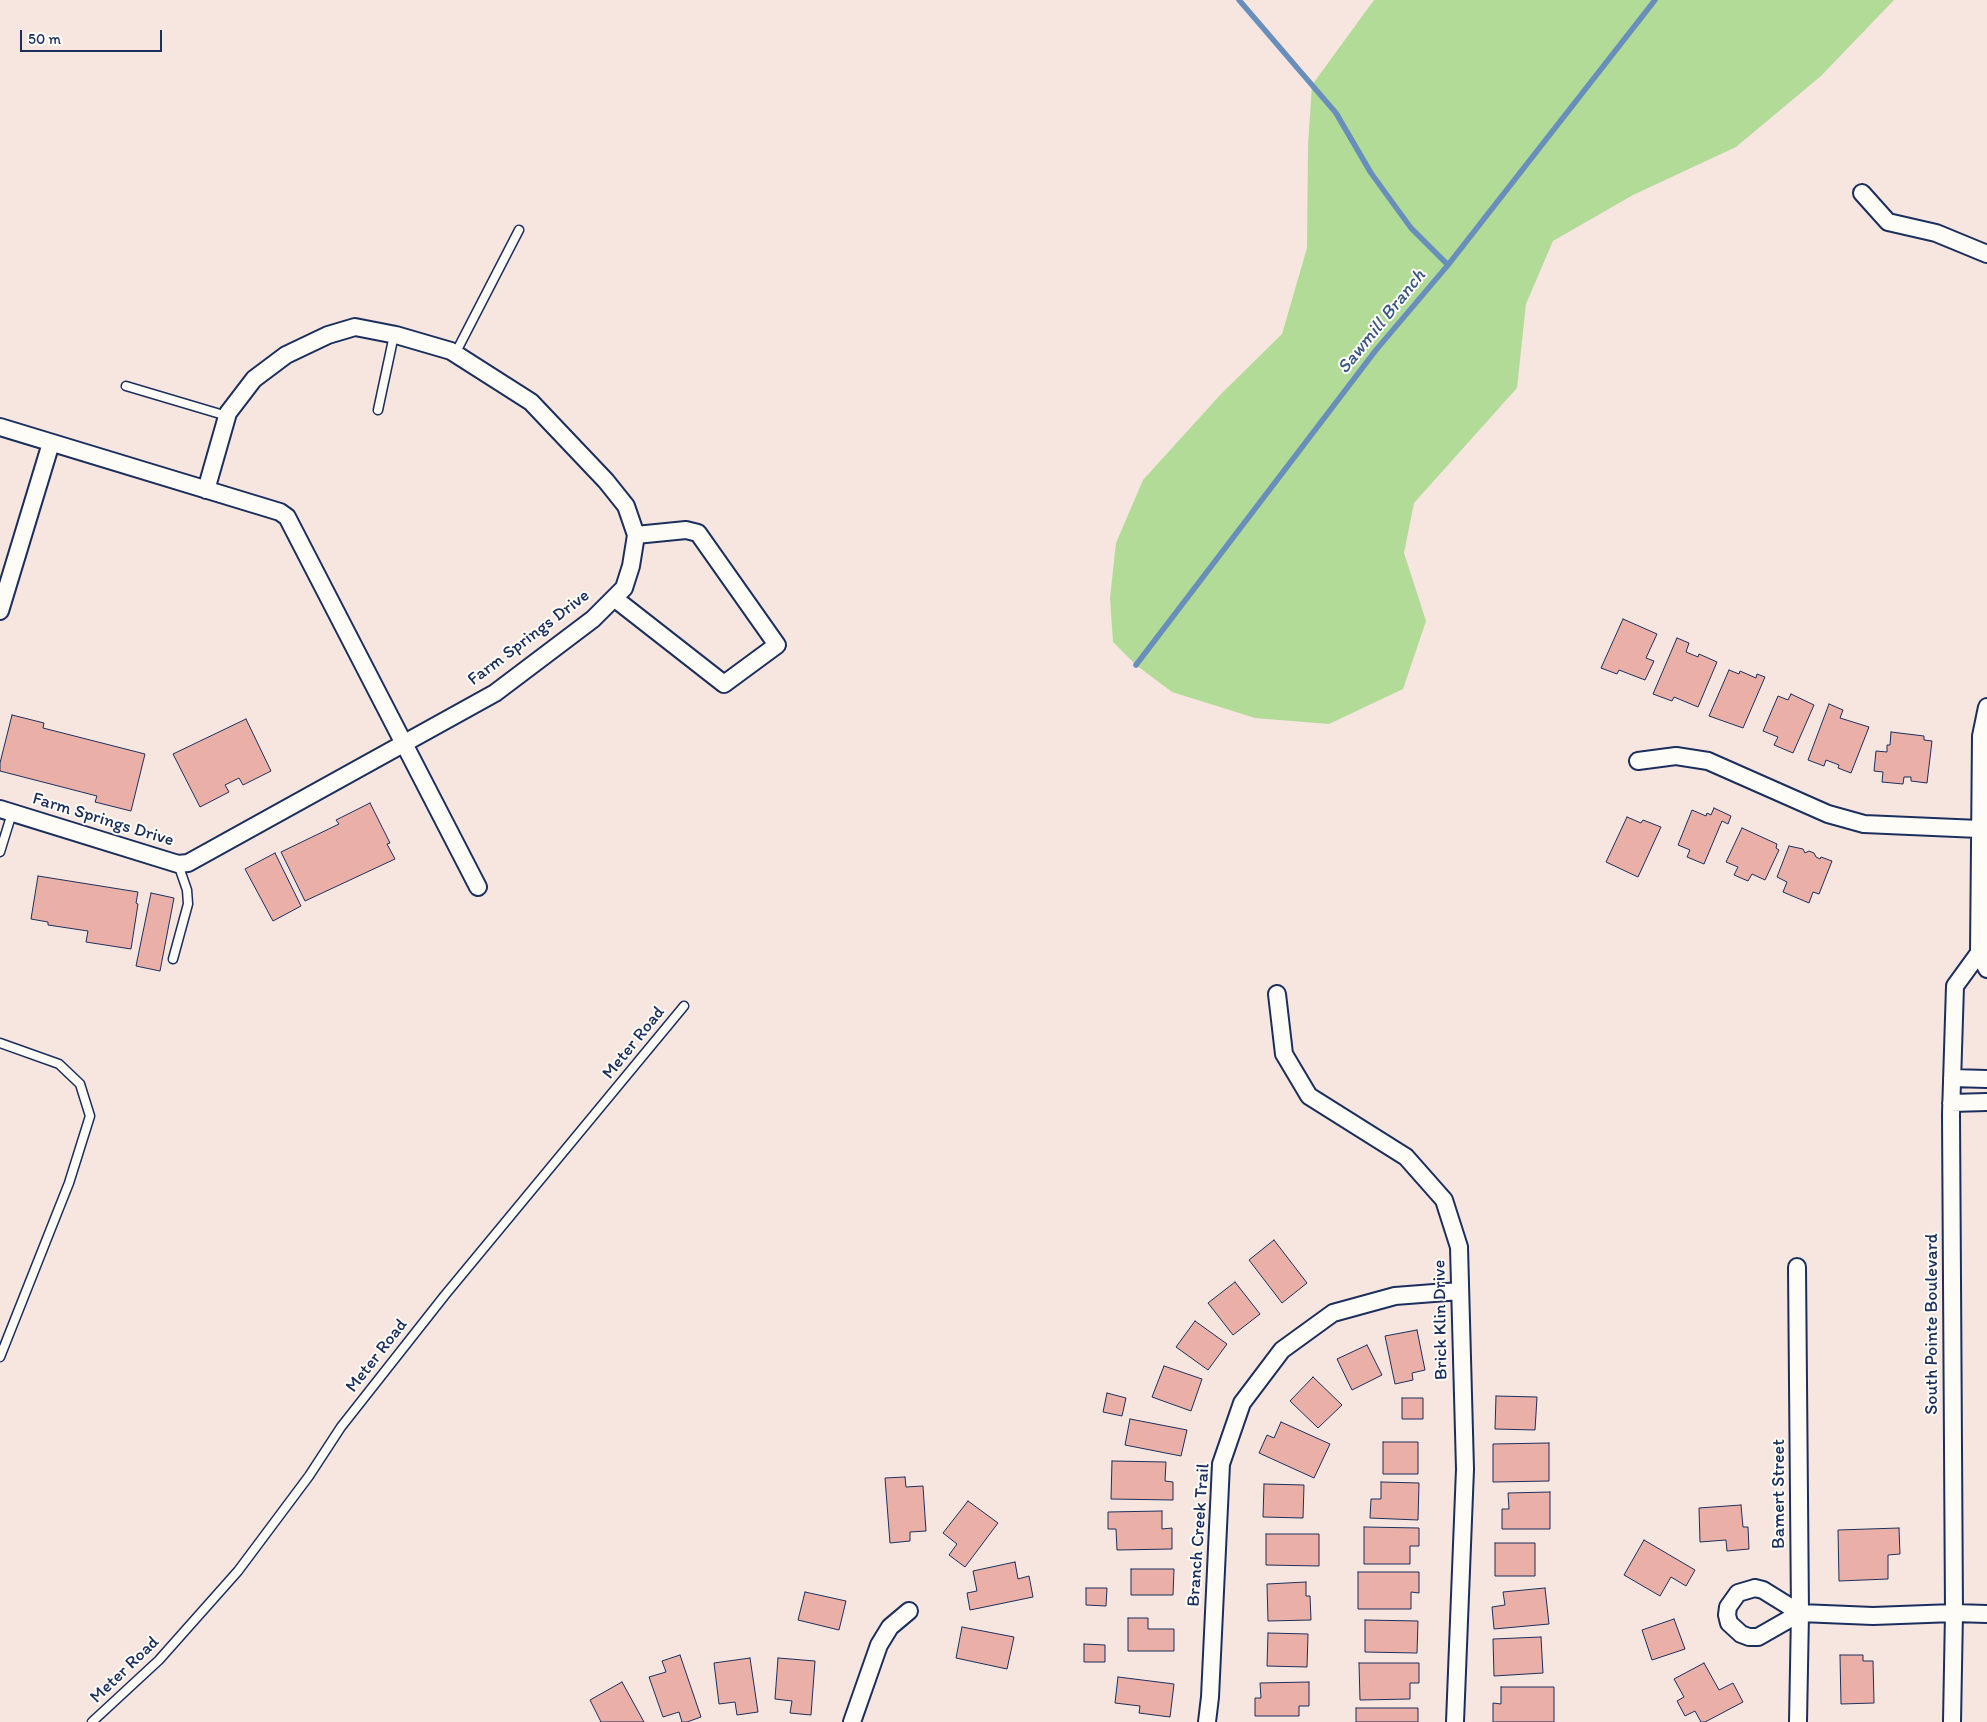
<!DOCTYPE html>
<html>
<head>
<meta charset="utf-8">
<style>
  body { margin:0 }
  #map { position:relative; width:1987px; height:1722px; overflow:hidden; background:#f7e5df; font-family:Itim,sans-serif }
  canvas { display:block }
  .scale { position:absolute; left:20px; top:30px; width:142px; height:22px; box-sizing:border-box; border:2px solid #1b2f5e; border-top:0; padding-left:6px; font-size:15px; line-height:18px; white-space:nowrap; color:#1b2f5e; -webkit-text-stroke:4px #fdfcf7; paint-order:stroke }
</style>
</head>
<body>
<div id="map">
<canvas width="1987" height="1722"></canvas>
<div class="scale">50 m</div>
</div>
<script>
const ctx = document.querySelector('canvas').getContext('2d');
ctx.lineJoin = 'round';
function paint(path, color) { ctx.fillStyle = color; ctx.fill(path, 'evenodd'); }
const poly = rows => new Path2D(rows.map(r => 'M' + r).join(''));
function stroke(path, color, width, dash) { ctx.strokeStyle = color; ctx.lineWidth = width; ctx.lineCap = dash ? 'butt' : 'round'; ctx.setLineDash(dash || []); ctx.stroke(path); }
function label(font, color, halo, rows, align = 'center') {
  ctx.font = font + ' Itim,sans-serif'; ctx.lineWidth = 4; ctx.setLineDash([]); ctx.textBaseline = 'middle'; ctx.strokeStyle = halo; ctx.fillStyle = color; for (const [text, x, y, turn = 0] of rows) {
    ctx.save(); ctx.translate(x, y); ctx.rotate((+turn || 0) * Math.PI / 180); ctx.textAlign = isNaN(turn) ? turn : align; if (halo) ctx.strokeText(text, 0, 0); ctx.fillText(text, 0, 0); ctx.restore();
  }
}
const green = poly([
  [1374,0,1894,0,1821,76,1736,147,1633,195,1553,241,1526,304,1517,388,1414,503,1404,553,1426,621,1403,689,1329,724,1255,718,1172,692,1136,665,1113,642,1110,598,1116,543,1143,480,1221,394,1282,334,1307,248,1308,145,1312,85]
]);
const stream = poly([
  [1239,0,1336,113,1371,173,1411,228,1448,265],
  [1136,665,1376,350,1448,265,1655,0]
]);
const building = poly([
  [1623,619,1657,634,1646,658,1654,661,1645,680,1619,670,1617,674,1601,668,1623,619],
  [1677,638,1689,643,1686,652,1698,657,1699,654,1717,662,1698,707,1674,697,1672,701,1653,694,1677,638],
  [1729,670,1739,674,1740,671,1756,678,1757,674,1765,677,1743,728,1709,716,1729,670],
  [1791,694,1814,705,1793,753,1774,745,1778,737,1763,731,1778,696,1788,700,1791,694],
  [1829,704,1843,710,1840,718,1869,727,1851,773,1838,768,1839,765,1826,760,1824,766,1808,760,1829,704],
  [12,715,44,723,43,728,145,754,131,811,95,802,97,796,0,771,0,763,12,715],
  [246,719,271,771,243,785,239,778,225,785,229,792,200,807,173,754,246,719],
  [1891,732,1924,736,1924,740,1932,741,1927,783,1911,781,1911,777,1904,777,1903,784,1882,782,1883,772,1874,771,1876,751,1887,752,1887,745,1890,745,1891,732],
  [370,803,390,843,387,844,395,859,305,901,281,852,339,824,336,820,370,803],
  [1714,808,1731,816,1728,824,1722,821,1704,864,1687,857,1690,850,1678,845,1692,810,1706,816,1707,813,1711,815,1714,808],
  [1627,817,1641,823,1643,820,1661,827,1638,877,1606,862,1627,817],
  [1742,828,1777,844,1776,848,1779,850,1765,880,1752,874,1748,881,1734,875,1738,867,1726,862,1742,828],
  [1789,846,1803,849,1805,853,1809,851,1814,853,1816,857,1820,859,1821,857,1832,861,1819,894,1813,892,1809,903,1783,892,1787,882,1777,877,1789,846],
  [275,853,301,906,273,921,245,869,275,853],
  [38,876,138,892,136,903,138,904,131,949,86,942,88,931,48,925,48,922,31,919,38,876],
  [151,893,174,898,160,971,136,966,151,893],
  [1274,1240,1307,1283,1282,1303,1249,1260,1274,1240],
  [1235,1282,1260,1314,1233,1335,1208,1303,1235,1282],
  [1195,1321,1227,1344,1208,1370,1176,1347,1195,1321],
  [1417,1330,1425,1370,1412,1373,1413,1380,1395,1384,1385,1336,1417,1330],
  [1367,1345,1382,1375,1352,1390,1337,1359,1367,1345],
  [1164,1366,1202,1379,1191,1411,1152,1397,1164,1366],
  [1313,1377,1342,1405,1318,1428,1290,1401,1313,1377],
  [1107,1393,1126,1398,1122,1416,1103,1412,1107,1393],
  [1496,1396,1537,1397,1535,1430,1495,1429,1496,1396],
  [1402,1398,1423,1398,1423,1419,1402,1419,1402,1398],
  [1130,1419,1187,1430,1181,1456,1125,1445,1130,1419],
  [1281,1422,1330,1444,1314,1478,1259,1453,1267,1435,1274,1438,1281,1422],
  [1383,1442,1418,1442,1418,1474,1383,1474,1383,1442],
  [1549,1443,1549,1481,1493,1482,1493,1444,1549,1443],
  [1112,1461,1166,1462,1165,1481,1173,1482,1173,1500,1111,1499,1112,1461],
  [905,1477,906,1487,923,1486,926,1531,910,1532,910,1541,890,1543,885,1478,905,1477],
  [1381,1482,1419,1483,1418,1520,1370,1518,1371,1499,1381,1499,1381,1482],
  [1264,1484,1304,1485,1303,1518,1263,1517,1264,1484],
  [1550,1492,1550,1529,1502,1529,1502,1509,1509,1509,1508,1493,1550,1492],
  [968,1501,998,1523,965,1567,949,1555,957,1544,943,1533,968,1501],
  [1741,1505,1743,1527,1748,1527,1749,1549,1727,1551,1726,1540,1700,1542,1699,1508,1741,1505],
  [1162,1511,1162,1529,1172,1528,1172,1549,1117,1550,1116,1529,1108,1529,1108,1512,1162,1511],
  [1364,1527,1419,1528,1419,1546,1410,1546,1410,1564,1364,1564,1364,1527],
  [1899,1528,1900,1554,1888,1555,1888,1579,1839,1581,1838,1530,1899,1528],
  [1266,1534,1319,1534,1319,1566,1266,1565,1266,1534],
  [1644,1540,1695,1570,1686,1586,1671,1577,1660,1596,1624,1575,1644,1540],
  [1495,1543,1535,1543,1535,1576,1495,1576,1495,1543],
  [1015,1562,1018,1579,1029,1576,1033,1597,970,1610,967,1593,977,1591,973,1571,1015,1562],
  [1131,1569,1174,1569,1173,1595,1131,1595,1131,1569],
  [1358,1572,1419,1572,1419,1593,1411,1592,1411,1609,1358,1609,1358,1572],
  [1306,1582,1306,1596,1310,1596,1311,1620,1268,1621,1267,1584,1306,1582],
  [1086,1588,1107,1588,1106,1606,1086,1605,1086,1588],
  [1545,1588,1549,1624,1494,1629,1492,1607,1505,1605,1503,1592,1545,1588],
  [805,1592,846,1601,839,1630,798,1620,805,1592],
  [1128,1618,1148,1618,1148,1629,1174,1629,1174,1651,1128,1651,1128,1618],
  [1674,1619,1685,1649,1652,1660,1642,1630,1674,1619],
  [1365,1620,1418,1621,1417,1653,1365,1652,1365,1620],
  [962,1627,1014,1637,1007,1669,956,1658,962,1627],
  [1268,1633,1308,1634,1307,1667,1267,1666,1268,1633],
  [1541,1637,1543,1673,1494,1676,1493,1639,1541,1637],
  [1084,1644,1105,1645,1105,1662,1084,1662,1084,1644],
  [680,1655,701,1717,687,1722,682,1722,679,1712,663,1717,649,1677,666,1672,662,1661,680,1655],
  [1840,1655,1863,1655,1863,1661,1873,1661,1874,1703,1841,1704,1840,1655],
  [750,1658,758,1712,737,1715,735,1702,719,1704,714,1663,750,1658],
  [778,1658,815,1661,811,1715,790,1713,792,1701,775,1699,778,1658],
  [1359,1663,1419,1663,1419,1683,1410,1683,1410,1699,1360,1700,1359,1663],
  [1704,1663,1719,1690,1733,1683,1743,1702,1705,1722,1701,1722,1695,1711,1685,1716,1677,1701,1684,1697,1674,1679,1704,1663],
  [1118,1677,1174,1684,1170,1717,1139,1713,1140,1706,1115,1703,1118,1677],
  [622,1682,644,1722,601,1722,590,1700,622,1682],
  [1309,1682,1309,1706,1299,1706,1299,1716,1255,1716,1255,1698,1261,1698,1260,1683,1309,1682],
  [1501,1687,1554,1687,1554,1722,1493,1722,1493,1703,1501,1704,1501,1687],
  [1356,1708,1418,1708,1418,1722,1356,1722,1356,1708]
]);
const service = poly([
  [455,354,519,230],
  [126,386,227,416],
  [378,410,394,335],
  [0,852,12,813],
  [173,959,188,904,187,890,178,864],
  [0,1043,59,1064,80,1084,90,1116,69,1183,0,1357],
  [92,1722,159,1660,238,1571,309,1476,341,1427,445,1295,684,1006]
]);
const minor = poly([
  [1862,193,1888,222,1936,233,1987,254],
  [0,427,280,512,287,517,478,887],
  [614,598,724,684,777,645,698,533,686,530,636,535],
  [0,611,51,443],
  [1638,761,1676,756,1708,761,1828,814,1864,824,1979,829],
  [0,809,178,864,188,863,495,693,593,619,624,588,631,566,636,535,626,506,606,481,531,402,451,351,396,335,355,327,328,335,286,355,254,379,228,413,206,490],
  [1979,953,1981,736,1987,707],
  [1277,994,1284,1054,1309,1096,1406,1157,1444,1200,1459,1247,1465,1469,1455,1722],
  [1952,1078,1987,1079],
  [1951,1103,1987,1102],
  [1797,1267,1800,1613,1798,1722],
  [1755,1588,1763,1590,1800,1613,1758,1637,1749,1637,1741,1634,1729,1623,1727,1615,1728,1607,1738,1593,1755,1588],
  [1800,1613,1873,1616,1954,1613,1987,1614],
  [852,1722,879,1645,890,1627,909,1611],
  [1207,1722,1210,1697,1221,1464,1242,1403,1282,1350,1333,1313,1395,1296,1460,1291],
  [1952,1722,1954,1613,1951,1114,1955,986,1979,953,1987,969]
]);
const streetNames = [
  ["Farm Springs Drive",529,638,-37],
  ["Farm Springs Drive",103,820,17],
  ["Meter Road",634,1043,-51],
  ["Brick Klin Drive",1441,1320,-91],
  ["South Pointe Boulevard",1932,1324,-90],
  ["Meter Road",377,1356,-52],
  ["Bamert Street",1779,1494,-90],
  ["Branch Creek Trail",1199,1535,-86],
  ["Meter Road",125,1670,-44]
];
const waterNames = [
  ["Sawmill Branch",1382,322,-51]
];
paint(green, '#b2db98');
stroke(stream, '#688fbb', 5.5);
paint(building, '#eab0a7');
stroke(building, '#1b2f5e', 1);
stroke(service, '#1b2f5e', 11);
stroke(minor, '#1b2f5e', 20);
stroke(service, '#fdfcf7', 8);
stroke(minor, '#fdfcf7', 16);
label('18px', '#1b2f5e', '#fdfcf7', streetNames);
label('italic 19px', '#3b5785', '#fdfcf7', waterNames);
</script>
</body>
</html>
